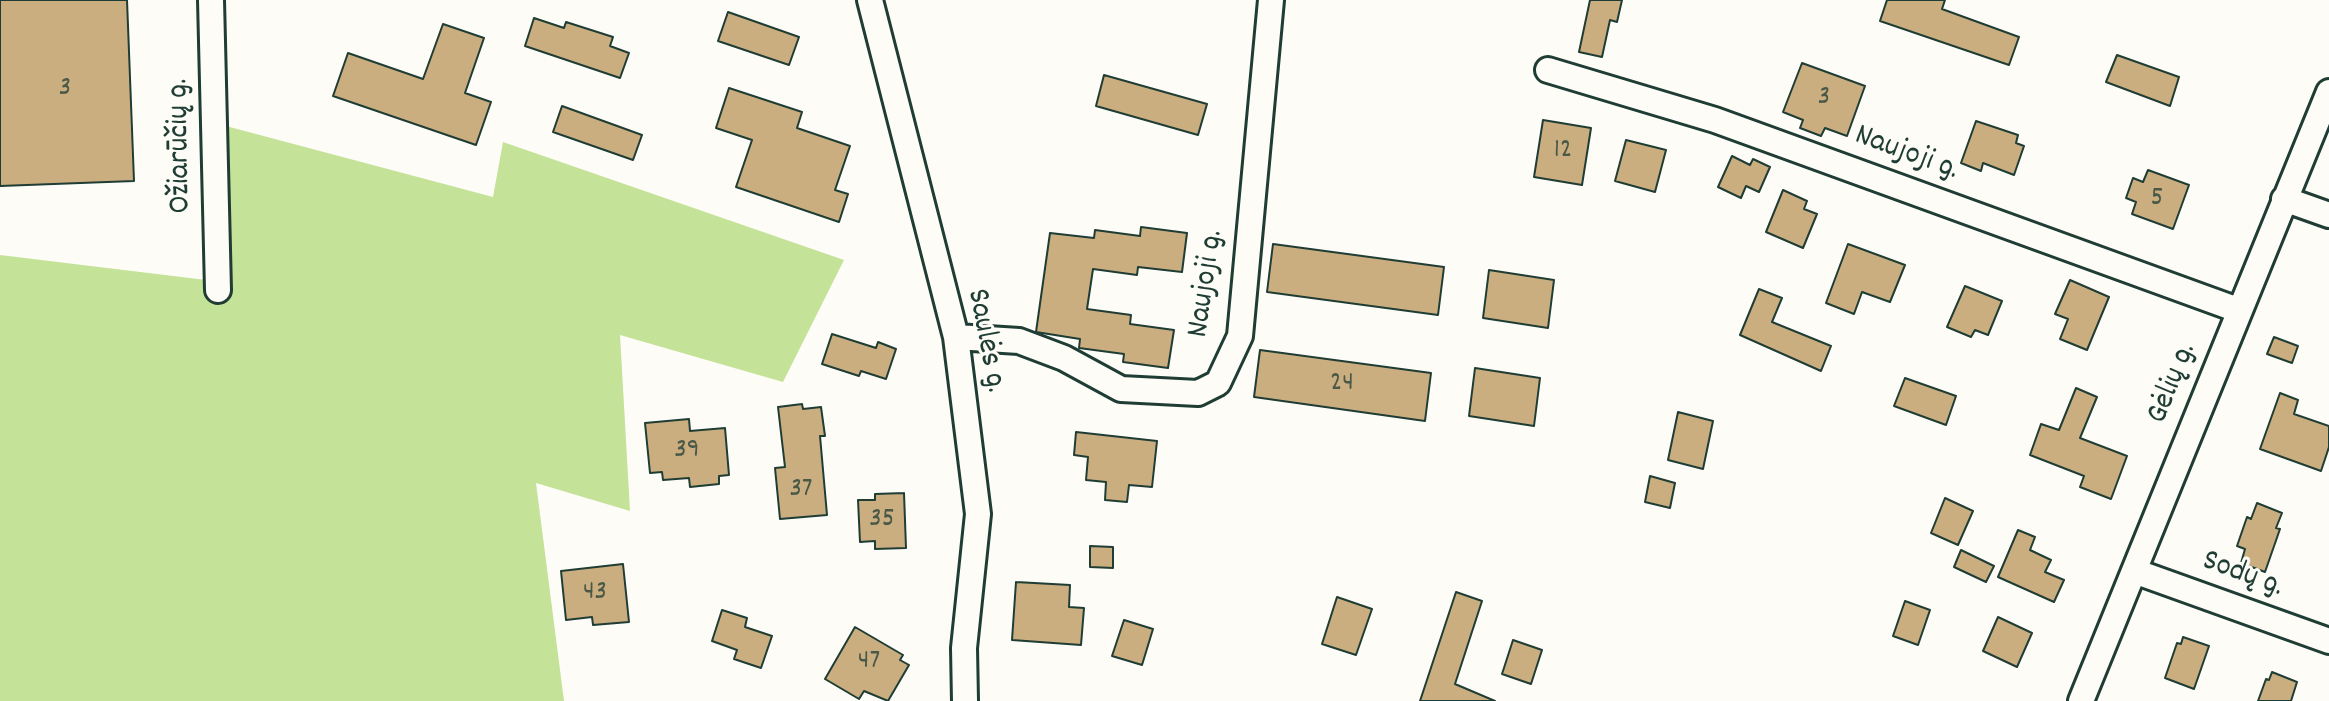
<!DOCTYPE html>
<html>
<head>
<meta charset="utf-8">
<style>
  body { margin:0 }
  canvas { display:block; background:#fdfcf7 }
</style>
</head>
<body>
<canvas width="2329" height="701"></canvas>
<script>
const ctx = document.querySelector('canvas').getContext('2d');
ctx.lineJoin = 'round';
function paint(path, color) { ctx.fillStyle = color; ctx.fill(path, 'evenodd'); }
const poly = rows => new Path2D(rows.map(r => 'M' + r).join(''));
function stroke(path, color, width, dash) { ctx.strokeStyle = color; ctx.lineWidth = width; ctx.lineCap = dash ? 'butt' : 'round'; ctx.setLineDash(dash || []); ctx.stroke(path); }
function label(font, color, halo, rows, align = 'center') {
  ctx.font = font + ' Dekko,sans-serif'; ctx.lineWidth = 6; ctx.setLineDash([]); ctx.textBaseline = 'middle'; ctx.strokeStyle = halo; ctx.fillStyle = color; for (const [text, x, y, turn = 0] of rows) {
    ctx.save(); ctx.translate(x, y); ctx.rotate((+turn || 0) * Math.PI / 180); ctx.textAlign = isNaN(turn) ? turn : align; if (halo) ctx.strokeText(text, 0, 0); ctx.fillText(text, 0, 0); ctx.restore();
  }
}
const green = poly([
  [226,126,493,197,503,142,844,260,783,382,620,335,630,511,536,483,564,701,0,701,0,255,231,283]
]);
const building = poly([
  [0,0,127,0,134,181,0,186,0,0],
  [1590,0,1622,0,1617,22,1610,20,1602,57,1579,52,1590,0],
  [1887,0,1945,0,1942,9,2019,37,2009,65,1880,21,1887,0],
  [728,12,799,37,789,65,718,41,728,12],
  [534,18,564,28,566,22,613,37,610,46,629,53,620,78,525,46,534,18],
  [443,24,484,38,465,93,491,102,476,145,333,96,348,53,423,79,443,24],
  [2117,55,2179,77,2170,106,2106,82,2117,55],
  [1802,63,1865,86,1847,136,1825,128,1821,136,1800,128,1803,120,1783,112,1802,63],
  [1104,75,1207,104,1198,135,1096,106,1104,75],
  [729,88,802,112,797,128,850,146,835,190,848,194,839,222,736,187,752,140,716,128,729,88],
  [562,106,642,135,633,160,553,132,562,106],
  [1543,120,1591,128,1582,185,1534,177,1543,120],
  [1976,121,2018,135,2016,143,2024,146,2014,175,1983,163,1981,171,1961,163,1976,121],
  [1626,140,1666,150,1655,192,1615,181,1626,140],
  [1732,156,1750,165,1753,159,1770,167,1759,192,1746,186,1741,198,1718,187,1732,156],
  [2148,170,2189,185,2173,229,2132,214,2136,202,2126,198,2133,178,2143,182,2148,170],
  [1783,190,1807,201,1804,209,1817,214,1803,248,1766,232,1783,190],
  [1141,227,1187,233,1182,272,1138,267,1137,275,1093,269,1087,309,1131,315,1130,324,1174,330,1168,368,1123,362,1124,354,1079,348,1080,339,1036,332,1050,233,1094,238,1095,230,1140,236,1141,227],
  [1273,244,1444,267,1438,315,1267,292,1273,244],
  [1848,244,1905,265,1890,302,1862,292,1854,314,1826,303,1848,244],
  [1489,270,1554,280,1548,328,1483,318,1489,270],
  [2070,280,2109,297,2087,350,2060,339,2068,319,2055,314,2070,280],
  [1965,286,2002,301,1988,335,1975,330,1971,337,1947,327,1965,286],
  [1759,289,1782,298,1772,322,1831,346,1821,371,1740,335,1759,289],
  [832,334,876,348,878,342,896,349,886,379,861,371,859,376,822,364,832,334],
  [2274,337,2298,346,2292,363,2267,354,2274,337],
  [1260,350,1431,373,1425,421,1254,397,1260,350],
  [1475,368,1540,378,1534,426,1469,416,1475,368],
  [1905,378,1956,396,1946,425,1894,406,1905,378],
  [2076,388,2097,397,2080,438,2127,456,2111,499,2080,487,2084,476,2030,455,2041,424,2059,430,2076,388],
  [2280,393,2298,400,2294,414,2329,426,2329,447,2321,471,2260,449,2280,393],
  [802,404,803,409,821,407,825,436,820,436,827,515,780,519,775,468,785,467,778,407,802,404],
  [1678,412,1713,421,1703,469,1668,460,1678,412],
  [689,419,690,431,725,428,729,475,719,476,719,484,690,487,689,478,663,480,662,472,650,473,645,423,689,419],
  [1076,432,1157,441,1152,487,1129,485,1127,502,1105,500,1106,482,1086,480,1088,457,1074,455,1076,432],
  [1650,476,1675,483,1670,508,1645,502,1650,476],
  [904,493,906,548,875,549,875,541,860,542,858,500,875,500,875,494,904,493],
  [1945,498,1973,511,1958,545,1931,533,1945,498],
  [2257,503,2282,513,2276,528,2280,529,2265,572,2241,563,2245,549,2237,546,2247,517,2251,519,2257,503],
  [2018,530,2035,537,2030,550,2051,560,2045,572,2064,580,2054,602,1998,577,2018,530],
  [1090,546,1113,547,1113,568,1090,567,1090,546],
  [1961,550,1994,566,1986,582,1954,567,1961,550],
  [623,564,629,622,593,625,592,617,566,620,561,571,623,564],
  [1016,582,1070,585,1069,607,1084,608,1081,645,1012,640,1016,582],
  [1456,592,1482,601,1455,684,1495,701,1420,701,1456,592],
  [1337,597,1372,609,1356,655,1322,644,1337,597],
  [1905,601,1930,610,1918,645,1893,636,1905,601],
  [722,610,747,618,745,627,772,636,761,668,734,659,737,650,712,641,722,610],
  [1998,617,2032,633,2017,667,1983,651,1998,617],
  [1124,620,1153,629,1142,665,1112,656,1124,620],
  [855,627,903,655,900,660,909,665,888,701,864,691,859,699,825,679,855,627],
  [2183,637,2209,646,2194,689,2165,678,2177,643,2181,644,2183,637],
  [1513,640,1542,650,1531,684,1502,674,1513,640],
  [2272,672,2297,682,2291,701,2258,701,2266,679,2269,680,2272,672]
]);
const street = poly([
  [211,0,218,290],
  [870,0,956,337,978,514,964,648,965,701],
  [1548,70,1715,120,2238,310],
  [2284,199,2329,215],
  [956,337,1019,341,1064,358,1121,389,1198,393,1218,383,1240,336,1271,0],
  [2134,571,2329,641],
  [2081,701,2329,92]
]);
const numberNames = [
  ["3",65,90],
  ["3",1824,99],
  ["12",1563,152],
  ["5",2157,200],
  ["24",1342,385],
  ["39",687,452],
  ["37",801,491],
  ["35",882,521],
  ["43",595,594],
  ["47",869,663]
];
const streetNames = [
  ["Ožiarūčių g.",182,146,-91],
  ["Naujoji g.",1906,155,20],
  ["Naujoji g.",1208,284,-82],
  ["Saulės g.",984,341,79],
  ["Gėlių g.",2174,384,-68],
  ["Sodų g.",2242,576,20]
];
paint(green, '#c5e299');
paint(building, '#cbae80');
stroke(building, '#1f3d34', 2);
stroke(street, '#1f3d34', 30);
stroke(street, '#fdfcf7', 24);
label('28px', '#4a5947', null, numberNames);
label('32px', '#1f3d34', '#fdfcf7', streetNames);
</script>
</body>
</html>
